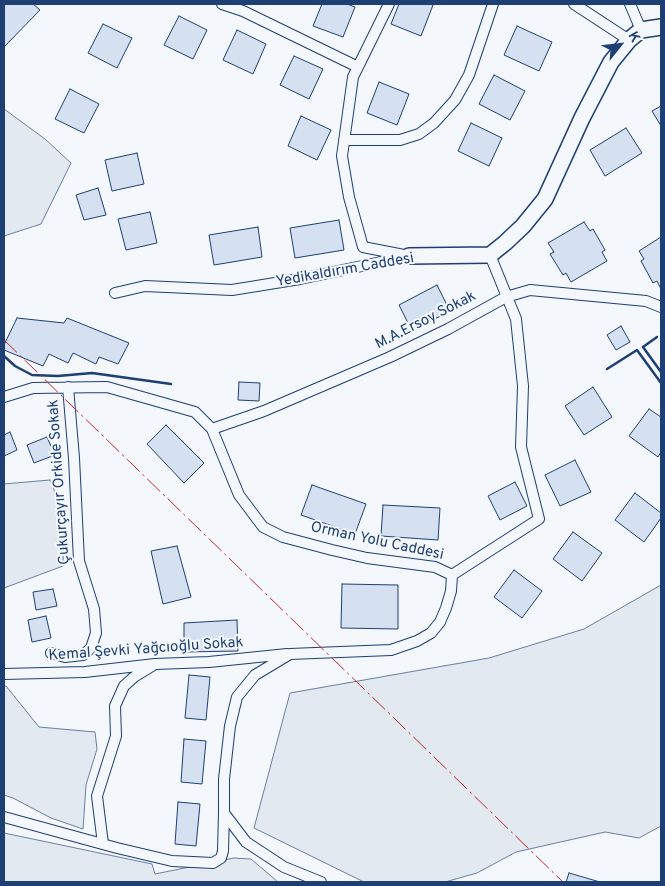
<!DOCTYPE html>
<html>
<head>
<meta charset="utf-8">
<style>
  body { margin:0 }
  #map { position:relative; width:665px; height:886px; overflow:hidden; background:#f4f7fb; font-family:Overpass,sans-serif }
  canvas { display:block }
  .frame { position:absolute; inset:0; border:5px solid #1d3f73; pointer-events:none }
  .north { position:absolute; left:595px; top:20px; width:50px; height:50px; -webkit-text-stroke:4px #f4f7fb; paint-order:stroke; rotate:61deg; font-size:14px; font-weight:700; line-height:20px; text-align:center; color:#1d3f73 }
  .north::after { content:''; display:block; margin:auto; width:18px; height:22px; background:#1d3f73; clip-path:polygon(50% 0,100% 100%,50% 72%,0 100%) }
</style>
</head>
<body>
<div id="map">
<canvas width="665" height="886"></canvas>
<div class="frame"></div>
<div class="north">K</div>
</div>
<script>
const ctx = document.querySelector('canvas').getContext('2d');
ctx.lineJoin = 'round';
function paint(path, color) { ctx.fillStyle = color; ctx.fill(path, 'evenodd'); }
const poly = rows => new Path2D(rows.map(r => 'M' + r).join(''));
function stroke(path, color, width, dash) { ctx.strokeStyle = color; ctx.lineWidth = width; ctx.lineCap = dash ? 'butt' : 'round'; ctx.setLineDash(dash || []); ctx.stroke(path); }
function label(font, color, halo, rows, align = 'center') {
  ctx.font = font + ' Overpass,sans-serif'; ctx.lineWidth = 4; ctx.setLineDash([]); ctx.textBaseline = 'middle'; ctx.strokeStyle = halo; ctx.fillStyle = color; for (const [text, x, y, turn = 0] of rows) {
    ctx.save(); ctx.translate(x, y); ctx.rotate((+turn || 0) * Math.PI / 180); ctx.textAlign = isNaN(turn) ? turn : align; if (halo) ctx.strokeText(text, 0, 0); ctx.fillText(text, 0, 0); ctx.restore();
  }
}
const green = poly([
  [4,109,45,139,71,163,41,224,4,236,4,109],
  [50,480,64,515,63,566,4,588,4,484,50,480],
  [661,585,661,826,639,838,605,832,516,852,477,873,445,882,364,882,254,828,290,693,489,658,584,629,661,585],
  [4,686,6,686,39,727,95,732,97,749,86,785,83,829,51,818,13,798,4,795,4,686],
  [4,833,152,864,155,874,234,858,251,859,278,882,4,882,4,833]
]);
const building = poly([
  [4,4,33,4,40,10,4,47,4,4],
  [322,4,347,4,355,7,343,37,313,26,322,4],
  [399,4,429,4,433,5,421,36,391,24,399,4],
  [179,16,207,30,193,59,164,45,179,16],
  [103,24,132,38,117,68,88,53,103,24],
  [517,26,552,42,539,71,504,55,517,26],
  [237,30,266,44,253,74,223,60,237,30],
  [294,56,323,69,309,99,280,85,294,56],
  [494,75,525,91,510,120,479,104,494,75],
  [379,82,409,94,397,125,367,113,379,82],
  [70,89,99,104,84,133,55,119,70,89],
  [661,106,661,126,652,111,661,106],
  [301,116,331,130,317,160,288,146,301,116],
  [471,123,502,138,489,166,458,151,471,123],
  [626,128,642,153,605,176,590,150,626,128],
  [137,153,144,184,112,191,105,160,137,153],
  [98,188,106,215,84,220,76,195,98,188],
  [150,212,157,243,126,250,118,219,150,212],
  [339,220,344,250,295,258,290,228,339,220],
  [584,222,590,231,593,229,605,250,602,252,607,261,571,282,566,273,563,275,550,254,554,252,548,243,584,222],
  [258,227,262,257,214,265,209,235,258,227],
  [661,237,661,289,657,281,653,283,641,261,644,259,639,251,661,237],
  [437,285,450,311,412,331,399,305,437,285],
  [17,318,64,323,67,318,129,343,118,364,99,357,96,364,73,353,68,363,49,354,43,366,4,350,4,345,17,318],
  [621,326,630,342,616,350,607,335,621,326],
  [239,382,260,383,259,401,238,400,239,382],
  [593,387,612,417,584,435,565,406,593,387],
  [649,409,661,417,661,452,658,457,629,436,649,409],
  [166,425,204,463,184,483,147,444,166,425],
  [10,432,17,450,4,456,4,435,10,432],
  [47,437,55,455,34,463,27,445,47,437],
  [575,460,591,492,560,506,545,475,575,460],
  [515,482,527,506,500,520,488,496,515,482],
  [312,485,366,504,355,534,301,515,312,485],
  [635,493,661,513,661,518,644,542,615,520,635,493],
  [383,505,440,508,438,540,381,536,383,505],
  [573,532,602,553,582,581,553,559,573,532],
  [177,546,191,597,163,604,151,551,177,546],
  [514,570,542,591,522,618,494,597,514,570],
  [342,584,398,585,398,629,341,628,342,584],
  [53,589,57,606,36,610,33,592,53,589],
  [46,616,51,638,32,642,28,620,46,616],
  [237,620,238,651,184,652,184,623,237,620],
  [189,675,210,677,206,720,185,718,189,675],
  [184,739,206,741,202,784,181,782,184,739],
  [178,802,200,804,196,846,175,844,178,802],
  [569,873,600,882,566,882,569,873]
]);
const street = poly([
  [222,4,243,11,358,67],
  [389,4,353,77,342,156,349,197,363,247,409,256],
  [574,4,629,40],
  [630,4,641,30],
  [344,140,400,140,419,134,434,123,455,100,469,75,493,4],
  [115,293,145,286,232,290,300,279,405,257],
  [4,397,33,388,107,387,195,412,212,429,239,495,263,527,283,537,332,550,367,558,435,567,452,575],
  [212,429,264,411,390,357,448,329,506,297,530,290,646,301,661,307],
  [452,575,539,519,521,447,523,386,516,319,490,255],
  [51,653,65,657,83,655,91,648,96,633,94,609,79,561,74,458,68,387],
  [4,674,85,672,155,664,209,662,287,654],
  [4,817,117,848,172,861,213,863,221,858,223,851,224,813],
  [103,844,97,796,116,736,115,706,124,686,134,677,152,666],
  [321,882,284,867,246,842,224,813,224,779,230,726,237,697,255,675,290,654,391,650,417,641,431,633,440,622,446,608,451,591,452,575]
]);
const secondary = poly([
  [409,256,490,255,505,243,523,226,545,199,582,118,611,62,629,40,641,30,661,27]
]);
const wall = poly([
  [657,337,643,347,661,372],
  [4,356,15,366,32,375,58,376,92,373,171,384],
  [607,369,637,350,661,383]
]);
const power = poly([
  [4,340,563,882]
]);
const streetNames = [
  ["Yedikaldırım Caddesi",345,271,-10],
  ["M.A.Ersoy Sokak",426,321,-27],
  ["Çukurçayır Orkide Sokak",60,482,-94],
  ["Orman Yolu Caddesi",377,542,12],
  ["Kemal Şevki Yağcıoğlu Sokak",146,650,-4]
];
paint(green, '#e3e9f0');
stroke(green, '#687fa3', 1);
paint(building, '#d5e0f0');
stroke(building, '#1d3f73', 1);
stroke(street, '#1d3f73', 12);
stroke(secondary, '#1d3f73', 18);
stroke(street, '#f4f7fb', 10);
stroke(secondary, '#f4f7fb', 15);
stroke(wall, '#1d3f73', 2.5);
stroke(power, '#c62828', 1, [18, 4, 2.5, 4]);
label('15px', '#1d3f73', '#f4f7fb', streetNames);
</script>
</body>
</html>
